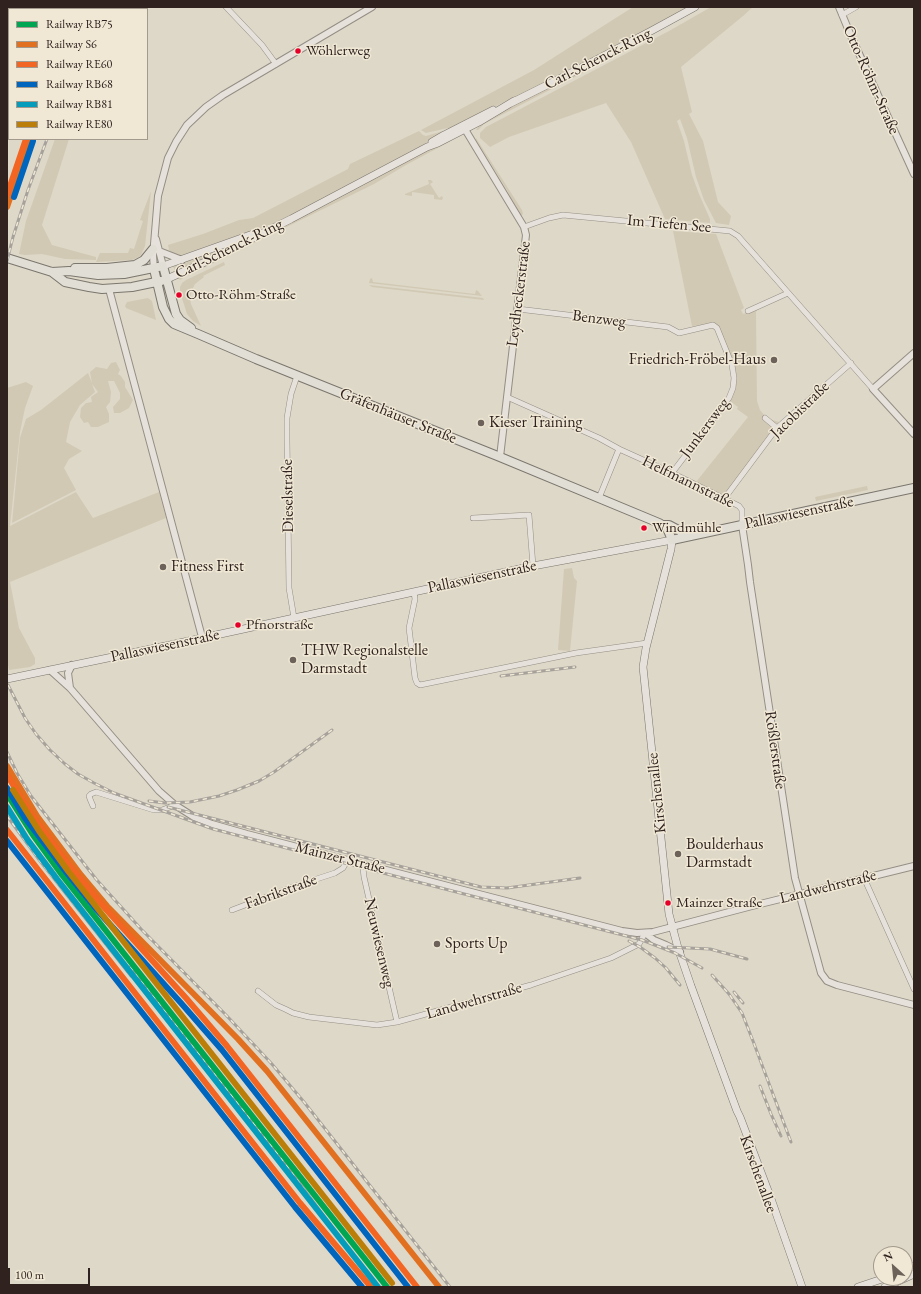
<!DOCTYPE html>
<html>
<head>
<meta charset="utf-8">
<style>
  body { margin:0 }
  #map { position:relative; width:921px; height:1294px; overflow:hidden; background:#ded8c8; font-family:"EB Garamond",serif }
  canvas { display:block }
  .frame { position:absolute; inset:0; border:8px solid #30231f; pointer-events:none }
  .legend { position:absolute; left:8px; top:8px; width:140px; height:132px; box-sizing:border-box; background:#f0e8d5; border:1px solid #a3998c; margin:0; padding:5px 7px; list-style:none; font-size:12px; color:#30231f }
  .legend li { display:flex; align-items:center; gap:8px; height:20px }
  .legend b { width:20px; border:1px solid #a3998c }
  .north { position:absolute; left:873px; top:1246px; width:40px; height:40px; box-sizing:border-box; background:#f0e8d5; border:1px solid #a3998c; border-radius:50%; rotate:333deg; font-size:11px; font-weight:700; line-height:16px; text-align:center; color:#30231f }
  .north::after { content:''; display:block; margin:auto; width:14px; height:18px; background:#6d625a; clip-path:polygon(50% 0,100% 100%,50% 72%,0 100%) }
  .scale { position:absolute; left:8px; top:1268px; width:82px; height:18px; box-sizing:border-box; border:2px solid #30231f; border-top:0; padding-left:5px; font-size:12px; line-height:14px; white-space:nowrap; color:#30231f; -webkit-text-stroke:3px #f0e8d5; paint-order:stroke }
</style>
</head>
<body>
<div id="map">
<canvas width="921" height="1294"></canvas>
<div class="frame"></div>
<ul class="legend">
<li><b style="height:5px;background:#00a651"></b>Railway RB75</li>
<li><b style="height:5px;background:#e17021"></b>Railway S6</li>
<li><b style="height:5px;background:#f26522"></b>Railway RE60</li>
<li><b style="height:5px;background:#0065bd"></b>Railway RB68</li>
<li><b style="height:5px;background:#059cbc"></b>Railway RB81</li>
<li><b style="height:5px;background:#bb7f09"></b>Railway RE80</li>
</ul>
<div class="north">N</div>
<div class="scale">100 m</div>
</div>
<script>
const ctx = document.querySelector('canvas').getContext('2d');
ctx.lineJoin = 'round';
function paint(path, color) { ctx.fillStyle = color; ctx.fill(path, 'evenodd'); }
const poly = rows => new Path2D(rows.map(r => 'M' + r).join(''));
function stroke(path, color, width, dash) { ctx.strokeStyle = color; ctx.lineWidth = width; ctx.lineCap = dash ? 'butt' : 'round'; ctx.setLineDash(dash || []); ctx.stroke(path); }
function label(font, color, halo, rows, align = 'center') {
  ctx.font = font + ' "EB Garamond",serif'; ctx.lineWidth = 3; ctx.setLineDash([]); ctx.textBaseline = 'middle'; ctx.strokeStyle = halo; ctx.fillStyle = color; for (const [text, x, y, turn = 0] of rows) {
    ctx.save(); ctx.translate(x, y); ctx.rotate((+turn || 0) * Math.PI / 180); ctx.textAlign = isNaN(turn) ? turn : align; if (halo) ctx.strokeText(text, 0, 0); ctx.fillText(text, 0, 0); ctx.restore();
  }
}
const green = poly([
  [633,7,687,7,671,17,534,89,508,100,449,130,448,128,426,133,421,130,534,70],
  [711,7,753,7,743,16,681,67,692,112,689,114,703,141,718,202,731,216,729,225,716,223,704,200,696,177,687,138,680,119,677,121,684,141,692,175,699,194,710,219,710,223,665,219,631,142,606,103,509,137,490,147,480,138,480,133,486,127,669,31],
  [651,35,650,38,484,124,478,130,476,130,480,124,483,121],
  [419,131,423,135,426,136,443,131,445,131,412,152,300,211,272,224,244,236,183,257,175,256,169,250,168,245,203,234,239,220,253,218,348,169,350,164],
  [476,138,522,210,523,214,521,216,514,206,508,192,476,140],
  [55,139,69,139,42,225,52,245,96,257,96,260,65,259,42,254,25,255,19,254,26,221],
  [446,141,450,141,449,142,406,165,374,184,185,277,180,280,178,278,245,246],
  [428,180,431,180,433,182,430,184,439,198,442,196,443,198,442,200,434,199,434,195,412,192,412,196,405,195,405,194,429,184],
  [151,191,145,246,141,255,137,258,132,260,96,262,100,253,128,253,130,248,134,249,143,221,140,220],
  [673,231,716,234,744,308,741,310,743,314,759,308,756,312,757,401,760,410,765,416,769,419,779,422,724,496,696,482,748,417,737,409,738,407,730,401,733,395,736,386,737,376,734,366,715,324,692,326],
  [228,246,229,247,176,273,173,266],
  [224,262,225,265,203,276,204,277,195,284,192,290,190,298,191,304,201,326,193,321,187,314,180,292,180,287,182,283,186,280],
  [372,278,373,282,475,294,476,290,478,291,482,296,369,283,370,279],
  [369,285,483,298,484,300,372,287],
  [148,298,152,301,156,320,126,308,125,306,127,302],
  [116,362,120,370,118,374,121,376,125,382,125,387,133,400,129,408,120,413,114,413,113,407,120,399,120,393,114,381,108,381,111,392,110,402,106,407,109,414,109,422,98,427,91,427,88,422,84,423,80,417,81,408,86,403,92,402,91,397,98,392,92,384,95,392,80,405,70,422,66,442,82,451,69,459,64,468,76,490,12,523,20,438,26,419,41,410,88,373,92,383,90,372,96,367,107,369,111,363],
  [26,382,33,386,25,408,20,432,10,526,76,492,93,518,159,492,166,518,10,582,19,628,35,658,35,664,30,667,9,670,7,661,7,388],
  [867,486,868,490,816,501,815,497],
  [572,568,574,578,577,581,570,651,558,650,564,569]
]);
const minor = poly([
  [226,7,262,45,276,64],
  [842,15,856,7],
  [524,227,549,218,563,215,730,231,738,236,873,389],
  [518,309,668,327,679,333,713,325,717,328,732,365,734,378,733,388,729,398,672,473],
  [748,311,788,293],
  [507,397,599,438,619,449,672,473,739,506,742,510,742,525],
  [765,418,777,428],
  [599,498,619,449],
  [724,499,777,428,851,363],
  [473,518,529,515,533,566],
  [414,592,415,599,409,628,415,678,417,683,420,685,576,653,647,643],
  [294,618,289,588,287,440,287,418,291,394,297,376],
  [93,806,90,799,89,796,91,794,96,792,154,810,162,810,175,805],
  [364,864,363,868,364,877,397,1022],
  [864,878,914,989],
  [232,910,295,886,335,873,343,868,348,859],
  [258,991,276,1005,285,1009,293,1013,309,1017,377,1025,397,1022,531,985,611,958,639,944,645,933]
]);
const tertiary = poly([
  [839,7,851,36,914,174],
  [463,126,524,227,526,235,500,457],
  [156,239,163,266],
  [159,251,182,260],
  [154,269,153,256,158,196,168,158,176,142,187,125,206,107,223,95,372,7],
  [109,289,202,637],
  [914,353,873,389,914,434],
  [742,525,748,565,750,582,795,878,821,973,827,981,837,985,914,1005],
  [50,670,70,688,159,791,175,805,194,817,212,824,247,834,622,931,637,933,653,932,752,906,914,866],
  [70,688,68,673,72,665],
  [645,933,654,940,666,945,680,952]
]);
const secondary = poly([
  [511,103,575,71,651,31,695,7],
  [432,142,444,135,493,110],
  [163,266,253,234],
  [167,279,205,262,291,219,427,147,438,143,479,122,514,101],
  [7,679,170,645,533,566,672,540,671,549,646,648,643,667,669,914,678,948,691,986,737,1111,740,1117,770,1196,802,1287],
  [905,1270,914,1266],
  [858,1287,885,1278],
  [885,1287,914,1274]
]);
const primary = poly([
  [7,258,52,272,69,271,98,275,124,274,163,266,176,314,180,320,191,328],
  [75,268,107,268,135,265,144,260,153,249],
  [154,269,163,307,169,319,174,324,198,334,256,359,500,457,659,523,667,528,672,540,914,488],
  [52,272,65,282,89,287,102,289,132,287,161,281],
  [663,525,669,525,684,533,692,534]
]);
const rail = poly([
  [97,9,98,7],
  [7,66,9,62],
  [7,261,13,237,28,190,47,139],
  [501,676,575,667],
  [8,685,25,718,36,734,50,750,65,764,78,774,94,783,114,793,213,829,642,940,675,953,702,968],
  [7,752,17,773,31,796,96,879,141,929,226,1015,271,1063,304,1102,450,1287],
  [149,801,165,803,190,802,219,796,237,790,259,781,274,772,332,730],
  [168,807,481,887,507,888,580,878],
  [7,816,40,861,131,976],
  [629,941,640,947,655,958,666,968,680,985],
  [668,947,710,949,747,959],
  [130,967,278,1154,337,1234],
  [712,975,729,994,742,1013,753,1041,791,1142],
  [734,992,743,1003],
  [760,1086,771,1114,781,1136]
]);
const rail1 = poly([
  [7,794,33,835,62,875,387,1287]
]);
const rail2 = poly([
  [7,207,30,139],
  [7,766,37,816,81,875,107,906,238,1039,267,1071,439,1287]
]);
const rail3 = poly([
  [7,195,26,139],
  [7,775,31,814,68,864,102,905,186,998,227,1046,417,1287],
  [7,830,300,1203,371,1287]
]);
const rail4 = poly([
  [14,197,33,141],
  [7,788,25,818,63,868,97,910,181,1003,222,1050,408,1287],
  [7,841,295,1207,362,1287]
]);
const rail5 = poly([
  [7,807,27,839,57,879,378,1287]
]);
const rail6 = poly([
  [13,790,39,831,68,871,392,1283]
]);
const markers = [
  [298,51,3.5,"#e4002b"],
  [179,295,3.5,"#e4002b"],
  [774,360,4,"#6d625a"],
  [481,423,4,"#6d625a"],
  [644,528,3.5,"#e4002b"],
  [163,567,4,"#6d625a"],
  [238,625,3.5,"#e4002b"],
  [293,660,4,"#6d625a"],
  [678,854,4,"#6d625a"],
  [668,903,3.5,"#e4002b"],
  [437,944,4,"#6d625a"]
];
const busNames = [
  ["Wöhlerweg",306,51],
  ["Otto-Röhm-Straße",186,295],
  ["Windmühle",652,528],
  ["Pfnorstraße",246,625],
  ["Mainzer Straße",676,903]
];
const streetNames = [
  ["Carl-Schenck-Ring",598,59,-27],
  ["Otto-Röhm-Straße",871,80,66],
  ["Im Tiefen See",669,224,5],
  ["Carl-Schenck-Ring",229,249,-26],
  ["Leydheckerstraße",519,294,-83],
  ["Benzweg",599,319,7],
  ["Jacobistraße",800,410,-44],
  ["Gräfenhäuser Straße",398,416,22],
  ["Junkersweg",705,428,-53],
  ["Helfmannstraße",688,482,26],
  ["Dieselstraße",288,496,-91],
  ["Pallaswiesenstraße",799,513,-12],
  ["Pallaswiesenstraße",482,577,-12],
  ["Pallaswiesenstraße",165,646,-12],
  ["Rößlerstraße",775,750,82],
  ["Kirschenallee",657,793,-96],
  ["Mainzer Straße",340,858,14],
  ["Landwehrstraße",828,887,-14],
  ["Fabrikstraße",281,892,-20],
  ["Neuwiesenweg",379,943,77],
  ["Landwehrstraße",474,1001,-16],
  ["Kirschenallee",758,1174,70]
];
const poiNames = [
  ["Friedrich-Fröbel-Haus",766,360,"right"],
  ["Kieser Training",489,423],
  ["Fitness First",171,567],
  ["THW Regionalstelle",301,651],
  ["Darmstadt",301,669],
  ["Boulderhaus",686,845],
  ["Darmstadt",686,863],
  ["Sports Up",445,944]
];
paint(green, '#d2c9b4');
stroke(minor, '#948e85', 6);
stroke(tertiary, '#948e85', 8);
stroke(secondary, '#7b766e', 8);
stroke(primary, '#7b766e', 10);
stroke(minor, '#e6e2db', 5);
stroke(tertiary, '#e6e2db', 6);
stroke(secondary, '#e6e2db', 7);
stroke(primary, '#e1ded5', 8);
stroke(rail, '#a6a29b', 3);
stroke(rail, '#f0e8d5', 1.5, [4.5]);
stroke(rail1, '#00a651', 6);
stroke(rail2, '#e17021', 6);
stroke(rail3, '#f26522', 6);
stroke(rail4, '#0065bd', 6);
stroke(rail5, '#059cbc', 6);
stroke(rail6, '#bb7f09', 6);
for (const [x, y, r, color] of markers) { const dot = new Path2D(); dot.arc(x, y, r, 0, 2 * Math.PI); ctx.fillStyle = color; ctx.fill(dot); stroke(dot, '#f0e8d5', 1.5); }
label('15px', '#30231f', '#f0e8d5', busNames, 'left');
label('16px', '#30231f', '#f0e8d5', streetNames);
label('16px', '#30231f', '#f0e8d5', poiNames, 'left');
</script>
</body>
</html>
